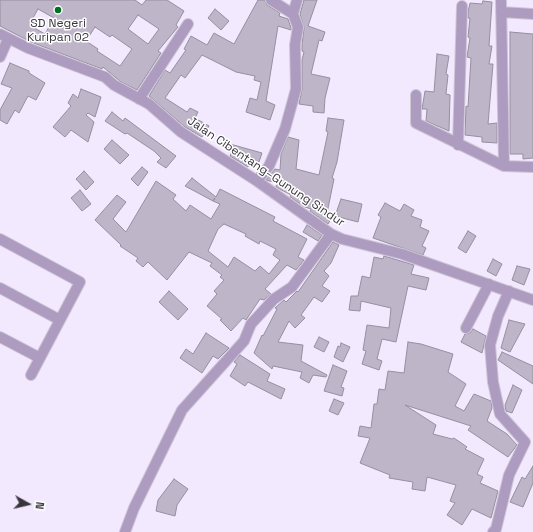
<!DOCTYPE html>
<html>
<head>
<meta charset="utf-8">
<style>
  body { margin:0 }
  #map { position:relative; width:533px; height:532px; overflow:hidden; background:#f3e9fe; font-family:"Space Grotesk",sans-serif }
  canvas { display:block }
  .north { position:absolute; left:8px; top:484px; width:40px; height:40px; -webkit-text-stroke:3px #fff; paint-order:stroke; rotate:98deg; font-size:11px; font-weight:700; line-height:16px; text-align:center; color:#39353d }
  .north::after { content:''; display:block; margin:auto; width:14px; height:18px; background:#39353d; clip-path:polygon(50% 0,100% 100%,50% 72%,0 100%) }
</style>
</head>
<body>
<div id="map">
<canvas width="533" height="532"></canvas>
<div class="north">N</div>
</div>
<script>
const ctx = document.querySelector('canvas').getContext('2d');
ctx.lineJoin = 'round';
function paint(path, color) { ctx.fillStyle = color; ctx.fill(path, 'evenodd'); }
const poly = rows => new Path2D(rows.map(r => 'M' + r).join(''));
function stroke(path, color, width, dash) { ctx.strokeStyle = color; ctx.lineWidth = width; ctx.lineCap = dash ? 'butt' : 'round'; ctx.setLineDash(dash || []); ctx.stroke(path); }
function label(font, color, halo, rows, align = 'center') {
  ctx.font = font + ' "Space Grotesk",sans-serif'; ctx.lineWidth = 3; ctx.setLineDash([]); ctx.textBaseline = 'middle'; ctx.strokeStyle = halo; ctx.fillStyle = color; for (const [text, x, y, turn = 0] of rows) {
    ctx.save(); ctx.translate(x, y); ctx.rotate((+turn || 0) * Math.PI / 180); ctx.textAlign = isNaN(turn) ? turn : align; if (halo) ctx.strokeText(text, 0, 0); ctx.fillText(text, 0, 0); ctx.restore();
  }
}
const building = poly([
  [0,0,135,0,142,5,146,0,167,0,184,11,176,25,178,27,158,51,161,53,137,90,121,82,103,67,102,69,31,42,0,26,0,0],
  [38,9,54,18,45,34,29,25,38,9],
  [138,15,159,29,148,44,128,29,138,15],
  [95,27,110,37,112,35,132,49,120,66,97,51,98,49,86,41,95,27],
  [258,0,265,0,267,5,280,13,279,16,288,19,291,28,291,30,278,26,266,101,275,105,270,120,246,112,250,98,257,100,261,82,254,80,255,76,236,72,202,55,185,78,181,75,165,98,187,112,190,108,198,112,195,118,209,126,202,137,185,127,149,96,165,70,170,73,186,50,184,49,191,36,207,45,214,33,234,44,258,0],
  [304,0,317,0,308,26,325,32,322,41,319,40,311,74,330,78,325,98,324,113,313,112,313,106,299,104,302,89,302,60,304,52,302,51,302,45,304,28,300,14,304,0],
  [483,1,492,2,489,46,492,46,489,64,493,64,488,124,497,123,497,143,482,142,482,137,465,135,466,106,468,107,471,58,467,57,470,38,468,37,470,18,468,18,468,12,470,3,482,4,483,1],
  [215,9,229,21,221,30,208,18,215,9],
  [510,32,533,34,533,158,523,159,523,154,510,154,510,32],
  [437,54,449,56,446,74,448,75,446,94,450,95,449,131,426,121,427,109,422,109,425,91,434,92,437,54],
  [10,63,29,71,29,73,45,83,36,100,28,96,19,113,15,110,7,124,0,120,0,110,12,88,1,84,10,63],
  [81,89,101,97,95,117,88,113,86,115,94,122,88,142,71,130,65,137,53,127,71,106,68,103,73,94,78,98,81,89],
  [112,112,123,121,125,118,176,156,166,168,157,162,161,158,154,151,127,133,125,134,105,121,112,112],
  [328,118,344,120,337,162,332,178,334,179,326,218,331,219,328,224,310,211,311,209,305,207,290,197,291,195,276,187,277,183,266,180,275,169,280,170,281,154,288,137,299,140,296,169,319,175,328,132,326,131,328,118],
  [112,140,129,155,120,164,104,149,112,140],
  [230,144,262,153,259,162,251,158,248,167,230,156,232,151,228,150,230,144],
  [142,167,148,172,138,186,131,179,142,167],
  [84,171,94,182,86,190,76,179,84,171],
  [192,178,216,197,220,189,275,217,273,221,307,239,298,257,304,260,296,270,287,265,265,289,271,294,264,300,260,299,246,320,243,318,231,331,220,320,222,319,207,306,217,294,214,291,224,280,220,277,222,275,210,266,212,263,189,252,167,280,148,262,143,267,136,261,138,258,120,246,121,245,95,220,117,195,126,202,113,219,126,232,156,181,176,195,173,199,186,211,190,205,211,219,220,204,213,201,215,198,213,201,185,186,192,178],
  [224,224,246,234,245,236,259,244,260,241,276,249,273,255,280,260,269,274,260,266,255,271,234,257,228,267,208,251,218,229,224,224],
  [80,190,91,204,82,211,71,198,80,190],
  [341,199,362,204,358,222,335,216,341,199],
  [385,203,400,211,404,204,414,210,411,216,422,220,420,227,429,231,422,246,426,248,423,255,373,238,381,217,378,215,385,203],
  [307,225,322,235,318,241,303,232,307,225],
  [468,231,476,236,466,253,458,248,468,231],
  [333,242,339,245,331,263,324,271,329,276,322,286,330,291,322,302,314,297,301,315,305,318,295,328,289,321,278,342,303,345,301,361,327,375,326,377,313,375,309,383,300,378,302,372,273,366,272,369,254,353,262,335,263,336,277,309,275,308,284,300,286,302,297,291,298,292,333,242],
  [384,256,414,265,411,274,429,278,426,290,408,286,396,342,382,339,377,359,382,361,379,370,362,364,366,351,363,350,367,325,389,328,391,308,361,301,360,311,349,310,351,296,358,296,362,276,370,278,374,257,383,259,384,256],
  [493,259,502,264,496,276,487,271,493,259],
  [517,266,530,269,524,285,512,280,517,266],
  [169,291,188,309,178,320,159,302,169,291],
  [509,320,525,324,510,352,501,348,509,320],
  [473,329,486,336,482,353,461,342,465,334,470,333,473,329],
  [206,333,229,348,218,359,213,356,202,373,180,358,186,349,193,354,206,333],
  [319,337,329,342,324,352,314,347,319,337],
  [408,342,421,344,453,354,448,372,466,384,455,406,464,411,474,394,491,401,492,408,487,421,507,434,517,445,508,457,468,430,471,426,405,405,436,425,433,434,452,439,454,438,467,447,465,449,484,459,477,474,483,477,480,483,498,491,491,518,472,509,462,525,447,515,455,503,450,501,456,485,427,477,425,491,412,489,413,482,389,478,390,475,360,463,370,438,358,436,360,426,371,428,374,404,377,404,379,389,385,390,388,371,404,373,408,342],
  [341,343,350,347,343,362,334,357,338,346,340,347,341,343],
  [502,352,533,366,533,384,498,360,502,352],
  [240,355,270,374,267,381,285,389,281,399,248,382,245,386,230,376,237,364,234,362,240,355],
  [333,365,347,371,341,387,344,388,342,396,324,391,333,365],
  [513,385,522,390,512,413,506,411,505,405,513,385],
  [334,399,344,403,338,415,329,411,334,399],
  [533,466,533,483,523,507,510,502,522,477,525,479,533,466],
  [174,479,188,489,177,505,175,516,156,511,158,500,174,479]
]);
const minor = poly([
  [271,0,293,14],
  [501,0,504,166],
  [501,12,533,14],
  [0,34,28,48,105,77,114,85,149,104,181,132,257,181,331,234,342,239,402,254,533,300],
  [0,57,8,39],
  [416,95,416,123,504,166,533,167],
  [139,99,188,24],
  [458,145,462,6],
  [257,181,269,166,285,129,296,89,295,45,298,27,293,14,297,0],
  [0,239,80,282,31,375],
  [0,288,60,320],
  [466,328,489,284],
  [0,337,40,358],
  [125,532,134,508,182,410,244,341,251,324,274,299,292,287,331,234],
  [493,532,496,529,509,475,525,442,500,414,493,382,490,345,498,316,509,291]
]);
const markers = [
  [58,10,4,"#006f20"]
];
const poiNames = [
  ["SD Negeri",58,24],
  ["Kuripan 02",58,38]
];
const streetNames = [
  ["Jalan Cibentang–Gunung Sindur",266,172,34]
];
paint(building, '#beb5c9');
stroke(building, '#968ea1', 1);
stroke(minor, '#cec5d7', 12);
stroke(minor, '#ad9cbf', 10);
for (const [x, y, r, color] of markers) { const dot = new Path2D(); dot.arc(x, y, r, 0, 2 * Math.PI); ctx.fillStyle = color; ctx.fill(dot); stroke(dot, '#fff', 1.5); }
label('12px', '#39353d', '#fff', poiNames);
label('12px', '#39353d', '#fff', streetNames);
</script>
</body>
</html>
